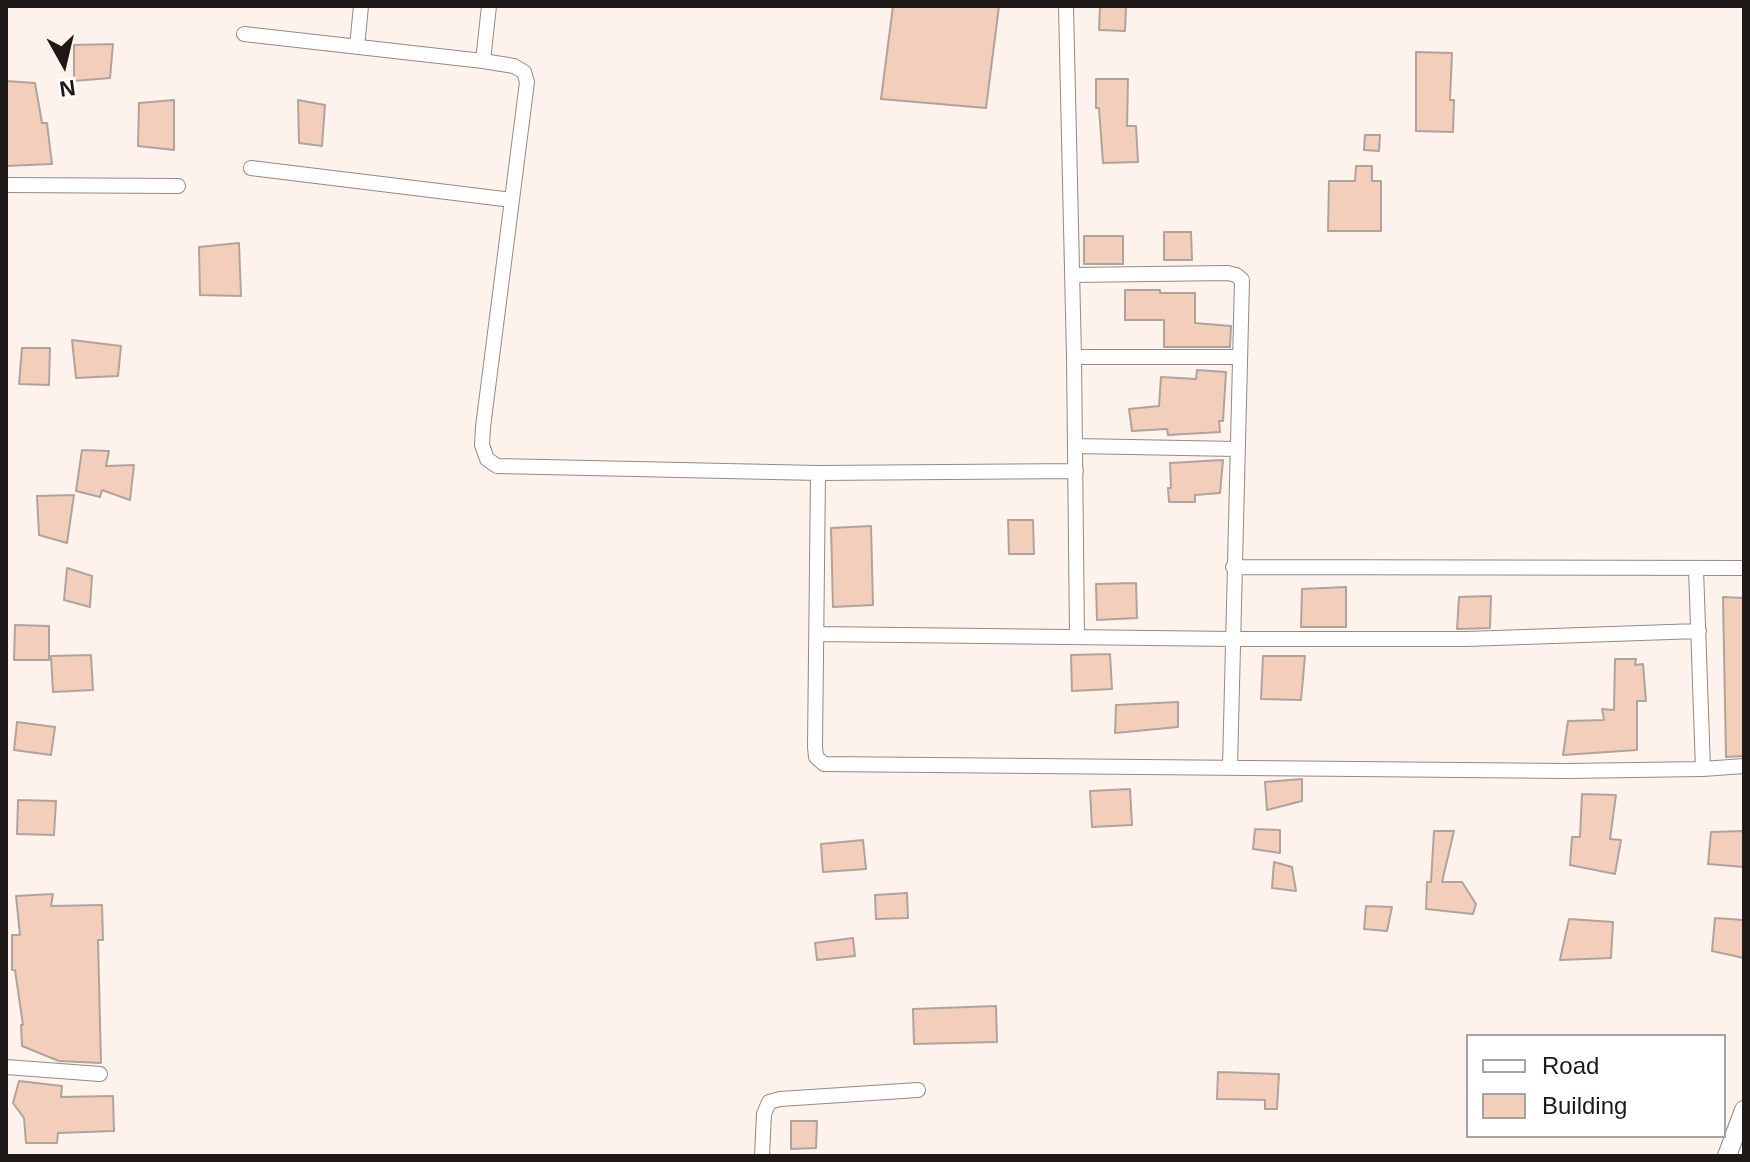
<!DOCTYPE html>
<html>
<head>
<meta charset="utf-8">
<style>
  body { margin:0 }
  #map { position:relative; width:1750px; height:1162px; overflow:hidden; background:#fef2ec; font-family:Helvetica,sans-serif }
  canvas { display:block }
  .frame { position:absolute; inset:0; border:8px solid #1e1917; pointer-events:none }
  .legend { position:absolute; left:1466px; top:1034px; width:260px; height:104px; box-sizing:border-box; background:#fff; border:2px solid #a5a3a2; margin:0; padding:10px 14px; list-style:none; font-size:24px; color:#1e1917 }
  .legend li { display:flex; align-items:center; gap:16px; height:40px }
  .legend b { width:40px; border:2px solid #a5a3a2 }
  .north { position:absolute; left:24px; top:24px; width:80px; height:80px; -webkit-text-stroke:6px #fff; paint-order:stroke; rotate:172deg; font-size:22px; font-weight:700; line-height:32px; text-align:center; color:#1e1917 }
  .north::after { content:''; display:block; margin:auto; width:28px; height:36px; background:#1e1917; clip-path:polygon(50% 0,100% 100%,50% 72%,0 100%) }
</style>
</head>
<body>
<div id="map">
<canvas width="1750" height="1162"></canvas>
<div class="frame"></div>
<ul class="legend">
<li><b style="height:10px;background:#fff"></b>Road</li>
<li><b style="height:22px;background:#f3cfbb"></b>Building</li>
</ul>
<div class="north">N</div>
</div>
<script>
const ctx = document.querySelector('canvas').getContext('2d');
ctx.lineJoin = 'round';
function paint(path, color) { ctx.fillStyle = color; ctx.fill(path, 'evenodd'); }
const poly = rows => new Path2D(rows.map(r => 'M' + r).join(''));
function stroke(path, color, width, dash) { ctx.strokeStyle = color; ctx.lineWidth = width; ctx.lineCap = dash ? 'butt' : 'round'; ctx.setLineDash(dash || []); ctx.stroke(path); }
const building = poly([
  [893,6,999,6,986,108,881,99,893,6],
  [1100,6,1126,6,1125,31,1099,30,1100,6],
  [113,44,110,78,74,81,74,45,113,44],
  [1416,52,1452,53,1450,100,1454,100,1453,132,1416,131,1416,52],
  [1096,79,1128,79,1127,126,1136,126,1138,162,1103,163,1099,108,1096,108,1096,79],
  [6,81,35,83,42,123,47,123,52,164,6,166,6,81],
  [174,100,174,150,138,146,139,103,174,100],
  [298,100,325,105,322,146,299,143,298,100],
  [1365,135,1380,135,1379,151,1364,150,1365,135],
  [1356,166,1372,166,1372,181,1381,181,1381,231,1328,231,1329,181,1355,181,1356,166],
  [1164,232,1191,232,1192,260,1164,260,1164,232],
  [1084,236,1123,236,1123,264,1084,264,1084,236],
  [239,243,241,296,200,295,199,247,239,243],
  [1125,290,1160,290,1160,293,1195,293,1195,323,1231,326,1230,347,1164,347,1164,320,1125,320,1125,290],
  [72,340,121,346,118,376,76,378,72,340],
  [22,348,50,348,49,385,19,384,22,348],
  [1197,370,1226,372,1223,421,1219,421,1220,432,1168,435,1167,429,1132,431,1129,409,1159,406,1161,377,1196,379,1197,370],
  [82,450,109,451,106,466,134,465,130,500,102,490,100,497,76,491,82,450],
  [1223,460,1220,493,1195,495,1195,502,1169,502,1168,488,1171,488,1170,463,1223,460],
  [74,495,67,543,39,535,37,496,74,495],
  [1008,520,1033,520,1034,554,1009,554,1008,520],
  [871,526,873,605,833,607,831,528,871,526],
  [67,568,92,576,90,607,64,600,67,568],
  [1136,583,1137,618,1097,620,1096,584,1136,583],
  [1346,587,1346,627,1301,627,1302,589,1346,587],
  [1491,596,1490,628,1457,629,1459,597,1491,596],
  [1723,597,1744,598,1744,756,1726,757,1723,597],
  [15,625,49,626,49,660,14,660,15,625],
  [1110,654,1112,689,1072,691,1071,655,1110,654],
  [91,655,93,690,53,692,51,656,91,655],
  [1263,656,1305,656,1301,700,1261,699,1263,656],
  [1615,659,1636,659,1635,665,1643,664,1646,701,1637,701,1637,750,1563,755,1568,721,1604,720,1602,709,1614,710,1615,659],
  [1178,702,1178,727,1115,733,1116,705,1178,702],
  [17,722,55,727,51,755,14,750,17,722],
  [1302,779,1302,801,1267,810,1265,782,1302,779],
  [1130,789,1132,825,1092,827,1090,791,1130,789],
  [1582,794,1616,795,1610,839,1621,840,1615,874,1570,865,1572,837,1580,837,1582,794],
  [18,800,56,801,54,835,17,834,18,800],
  [1255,829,1280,830,1280,853,1253,849,1255,829],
  [1434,831,1454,831,1442,882,1462,882,1476,904,1473,914,1426,909,1427,882,1431,882,1434,831],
  [1744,831,1744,867,1708,864,1711,832,1744,831],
  [863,840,866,869,823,872,821,844,863,840],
  [1274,862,1292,867,1296,891,1272,888,1274,862],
  [907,893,908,918,876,919,875,895,907,893],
  [53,894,51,906,102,905,103,940,98,940,101,1063,59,1061,22,1046,21,1025,23,1025,15,970,12,970,12,935,20,935,16,896,53,894],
  [1366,906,1392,907,1387,931,1364,929,1366,906],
  [1715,918,1744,920,1744,958,1712,951,1715,918],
  [1569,919,1613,922,1611,958,1560,960,1569,919],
  [853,938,855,956,817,960,815,943,853,938],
  [996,1006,997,1042,914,1044,913,1009,996,1006],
  [1218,1072,1279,1074,1277,1109,1265,1109,1265,1100,1217,1099,1218,1072],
  [19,1081,62,1086,61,1097,113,1096,114,1131,58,1133,57,1143,26,1143,24,1118,13,1103,19,1081],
  [791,1121,817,1121,816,1148,791,1149,791,1121]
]);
const minor = poly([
  [1066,6,1074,357,1077,636],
  [244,34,483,61,514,66,524,72,527,82,483,427,482,445,487,459,497,466,818,473,1076,471],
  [357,47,361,6],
  [483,61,489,6],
  [251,168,512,200],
  [6,185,178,186],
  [1072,275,1228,273,1236,275,1242,280,1230,767],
  [1074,357,1240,357],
  [1076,446,1237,449],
  [818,473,815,747,816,757,824,764,1567,771,1703,769,1744,766],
  [1233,567,1744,568],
  [1696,569,1703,769],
  [817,634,1233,639,1466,639,1699,631],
  [6,1067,100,1074],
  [762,1156,764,1114,769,1102,780,1099,918,1090]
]);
const tertiary = poly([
  [1727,1156,1744,1110]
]);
paint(building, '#f3cfbb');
stroke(building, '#b0a39c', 2);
stroke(minor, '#968982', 16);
stroke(tertiary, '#968982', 20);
stroke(minor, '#fff', 14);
stroke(tertiary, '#fff', 18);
</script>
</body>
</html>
